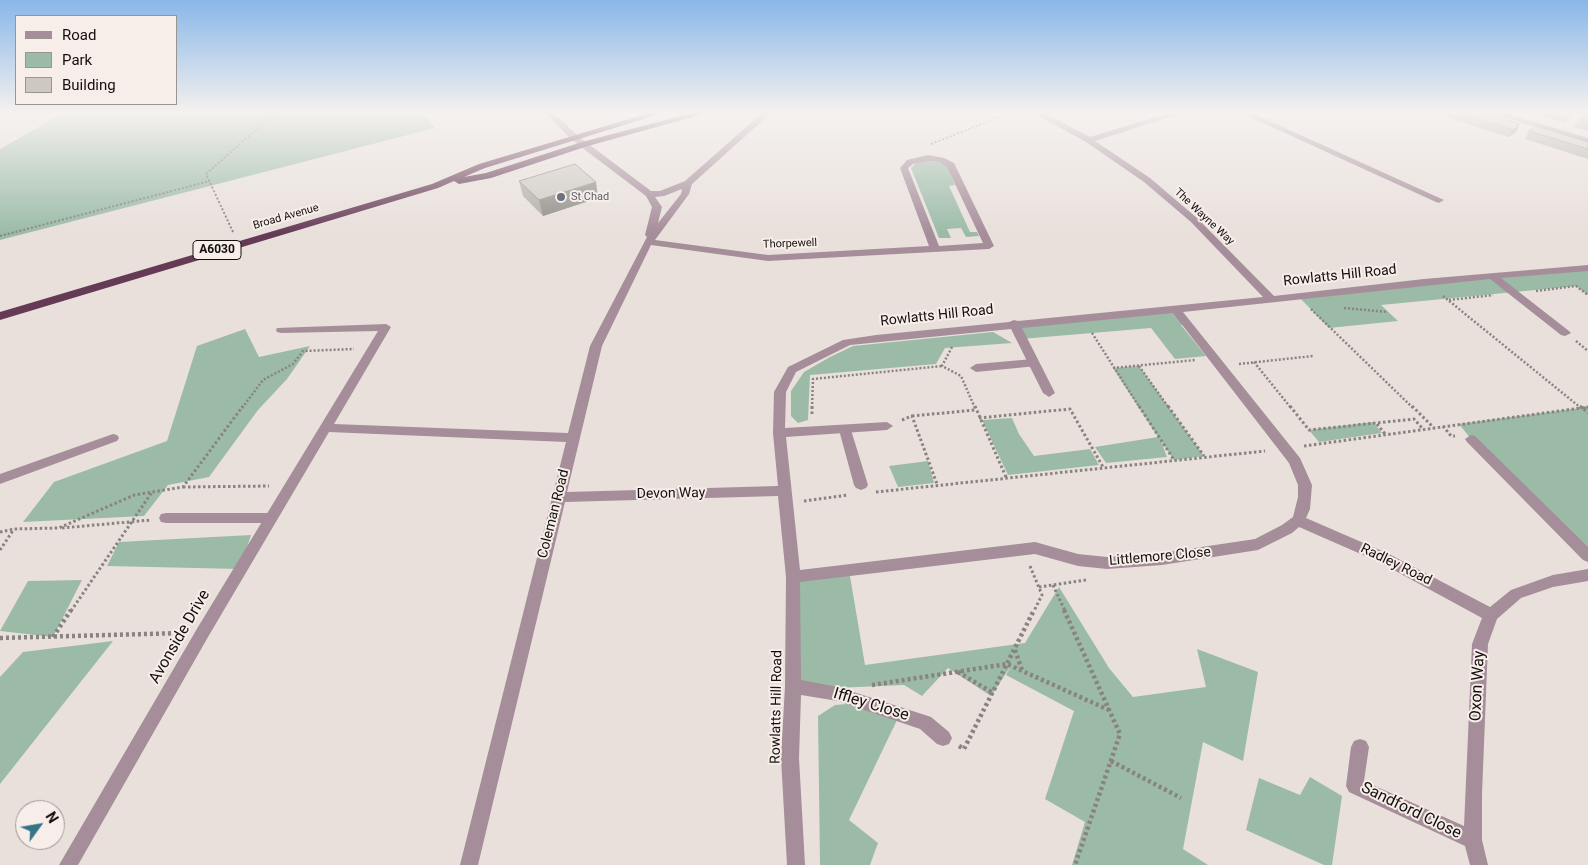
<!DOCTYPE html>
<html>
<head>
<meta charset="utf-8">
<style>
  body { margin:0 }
  #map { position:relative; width:1588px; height:865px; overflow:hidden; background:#e9e0dc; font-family:Roboto,sans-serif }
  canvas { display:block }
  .legend { position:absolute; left:15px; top:15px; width:162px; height:90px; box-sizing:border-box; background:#f7eee9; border:1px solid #9b9591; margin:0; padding:6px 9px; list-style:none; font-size:15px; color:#120f0d }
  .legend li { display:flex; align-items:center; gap:10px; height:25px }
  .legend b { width:25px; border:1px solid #9b9591 }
  .north { position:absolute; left:15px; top:800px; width:50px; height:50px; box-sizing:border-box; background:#f7eee9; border:1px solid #9b9591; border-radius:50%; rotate:58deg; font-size:14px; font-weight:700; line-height:20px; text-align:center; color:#120f0d }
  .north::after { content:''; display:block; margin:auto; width:18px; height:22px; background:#347688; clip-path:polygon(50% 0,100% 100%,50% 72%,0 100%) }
</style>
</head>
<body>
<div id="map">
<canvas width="1588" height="865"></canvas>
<ul class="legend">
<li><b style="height:6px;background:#a58d9a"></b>Road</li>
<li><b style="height:14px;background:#9bbba7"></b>Park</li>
<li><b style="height:14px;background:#cdc8c0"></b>Building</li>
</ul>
<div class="north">N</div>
</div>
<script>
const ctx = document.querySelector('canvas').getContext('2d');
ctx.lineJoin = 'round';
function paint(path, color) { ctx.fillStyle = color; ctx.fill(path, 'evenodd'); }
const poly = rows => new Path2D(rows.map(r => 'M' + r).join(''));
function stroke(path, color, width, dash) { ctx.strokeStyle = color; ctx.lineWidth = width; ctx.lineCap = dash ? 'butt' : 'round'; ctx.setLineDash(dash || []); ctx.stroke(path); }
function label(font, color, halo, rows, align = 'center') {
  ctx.font = font + ' Roboto,sans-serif'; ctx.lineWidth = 4; ctx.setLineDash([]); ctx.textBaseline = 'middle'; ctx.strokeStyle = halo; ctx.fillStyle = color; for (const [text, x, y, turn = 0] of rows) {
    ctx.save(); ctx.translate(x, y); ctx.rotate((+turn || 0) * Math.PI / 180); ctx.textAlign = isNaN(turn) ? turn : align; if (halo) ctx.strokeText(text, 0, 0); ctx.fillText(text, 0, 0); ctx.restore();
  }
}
const green = poly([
  [64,113,422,113,435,128,0,240,0,149],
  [927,161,938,162,947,166,955,185,949,186,970,232,977,232,979,236,966,237,961,228,947,229,951,238,939,238,911,168,916,163],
  [1588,268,1588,295,1576,286,1381,305,1398,321,1329,328,1298,296],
  [1176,310,1188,324,1181,325,1206,356,1175,359,1151,328,1021,339,1014,323],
  [245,329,259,357,310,346,287,379,258,410,209,477,168,485,144,516,23,522,54,482,167,441,197,346],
  [993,332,1012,343,945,348,936,364,810,375,808,420,798,423,791,416,791,391,804,372,830,357,853,346],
  [1139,366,1204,456,1174,460,1161,441,1167,457,1106,463,1095,447,1158,437,1113,368],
  [1588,407,1588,556,1471,439,1459,424],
  [1012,418,1019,434,1034,456,1090,449,1099,465,1008,475,982,420],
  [1373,422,1382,433,1319,442,1309,430],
  [928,461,934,483,898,487,889,466],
  [251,535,240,569,107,566,119,542],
  [849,570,865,665,1025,643,1059,587,1109,668,1133,697,1206,687,1197,649,1258,672,1243,761,1203,742,1183,849,1208,865,1072,865,1085,822,1045,799,1074,711,1006,675,1015,660,991,696,948,668,922,696,904,685,835,688,793,686,792,580],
  [82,580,53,637,0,631,28,581],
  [113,641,0,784,0,677,23,652],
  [858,703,898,718,849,820,878,843,870,865,820,865,818,716,835,705],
  [1310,777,1342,796,1332,865,1324,865,1246,830,1259,778,1300,795]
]);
const pathFar3 = poly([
  [931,144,1010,113],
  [233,232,206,174,275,113],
  [0,236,210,181]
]);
const pathFar2 = poly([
  [1536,291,1576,286,1588,295],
  [1443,296,1581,408],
  [1449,300,1493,295],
  [1344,308,1388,312],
  [1311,309,1413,408],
  [1092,333,1140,408],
  [1576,341,1588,351],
  [952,347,942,366,961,376,975,408],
  [1254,362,1291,408],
  [1239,364,1313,356],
  [1139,366,1169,408],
  [1113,368,1195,360],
  [242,408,263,380,293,364,303,351,354,349],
  [812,408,813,379,942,366],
  [1584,408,1588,407]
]);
const pathFar1 = poly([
  [975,406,1006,477],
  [1139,406,1174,460],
  [1168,406,1204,456],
  [1290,406,1309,430,1414,419,1423,429],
  [1412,406,1434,428],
  [1580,406,1588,413],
  [812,414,812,406],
  [912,416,975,410],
  [979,418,1070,409,1103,467],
  [902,420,912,416,937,484],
  [1377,424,1385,434],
  [1443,426,1451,436,1455,436],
  [1304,446,1588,407],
  [183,487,269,486],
  [876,492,1265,451],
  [804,501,848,495],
  [62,528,151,520],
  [0,532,14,529,59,528,134,495,183,487,243,406],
  [0,550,14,529],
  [1030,566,1042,595,1034,611],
  [1053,585,1065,611],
  [1039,587,1086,580],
  [71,611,152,492]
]);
const path = poly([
  [1064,610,1120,734,1075,865],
  [53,637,71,610],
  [0,638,182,633],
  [1015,650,1022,670],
  [958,672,993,693],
  [872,685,1007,664,1109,710],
  [959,746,964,749,1034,610],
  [1111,761,1181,798]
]);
const service = poly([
  [1033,359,1037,360,1039,363,1037,366,976,372,970,368,976,364,1033,359],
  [845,426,851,430,868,485,866,488,861,490,856,488,854,485,839,430,845,426],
  [113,434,117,435,119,438,117,441,0,484,0,474,113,434],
  [1471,435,1475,436,1588,547,1588,562,1583,560,1467,442,1465,439,1471,435],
  [166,513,270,513,275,514,277,518,275,522,270,523,166,523,161,522,159,518,161,514,166,513]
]);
const minor = poly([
  [545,113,554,113,578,136,651,191,660,191,685,181,762,113,771,113,692,184,689,194,655,240,768,255,929,246,900,168,907,160,928,155,944,158,954,163,994,246,989,249,768,261,651,245,602,346,567,492,778,486,773,433,774,392,788,367,843,340,876,335,1009,322,1014,320,1018,321,1263,297,1191,222,1144,182,1086,142,1033,113,1044,113,1090,137,1169,113,1182,113,1095,141,1150,178,1197,218,1274,296,1424,279,1588,265,1588,271,1501,278,1569,331,1571,333,1565,336,1561,335,1490,279,1183,312,1300,458,1312,485,1310,509,1306,518,1389,554,1490,607,1511,590,1553,575,1588,569,1588,581,1553,587,1521,598,1497,619,1488,644,1482,794,1482,840,1488,865,1470,865,1465,846,1349,792,1346,786,1351,747,1354,741,1360,739,1366,741,1369,747,1364,781,1464,826,1472,644,1482,618,1379,562,1299,527,1292,533,1258,550,1162,565,1107,569,1078,566,1035,554,800,582,801,680,838,687,925,715,931,717,949,732,952,738,949,744,943,746,937,744,920,729,838,701,801,695,799,758,805,865,787,865,781,758,785,686,786,577,778,496,565,502,478,865,460,865,566,442,329,432,208,637,78,865,59,865,198,627,378,331,281,333,277,332,276,330,277,328,386,324,391,327,334,424,568,433,590,346,647,237,645,235,652,207,646,196,572,140,545,113],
  [928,161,939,162,947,167,983,243,939,246,908,168,913,164,928,161],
  [682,189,681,194,658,223,662,207,655,197,664,196,682,189],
  [1173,313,1289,463,1298,485,1298,497,1293,517,1282,525,1255,539,1162,553,1107,557,1078,554,1035,542,800,570,786,437,887,430,893,426,887,422,785,428,786,392,796,372,850,345,1011,329,1043,393,1049,397,1055,393,1022,328,1173,313],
  [1241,113,1252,113,1444,200,1439,203,1436,202,1241,113]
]);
const tertiary = poly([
  [1491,113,1504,113,1588,138,1588,143,1491,113]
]);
const trunk = poly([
  [649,113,663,113,485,168,464,177,486,173,582,142,692,113,707,113,588,146,491,178,459,184,454,181,438,188,0,320,0,312,432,184,479,164,649,113]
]);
const wall = poly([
  [1433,113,1485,113,1516,132,1508,137],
  [1538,113,1574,113,1571,117,1565,123,1537,115],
  [1588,114,1588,131,1574,127,1579,119],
  [1529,131,1588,142,1588,159,1525,139],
  [519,181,598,198,543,216,523,196]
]);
const shadedWall = poly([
  [1520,124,1516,132,1508,137,1513,130],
  [596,182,598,198,543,216,539,200]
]);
const building = poly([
  [1461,113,1485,113,1520,124,1513,130,1461,113],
  [1546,113,1573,113,1567,119,1546,113],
  [1585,113,1588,114,1588,122,1579,119,1585,113],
  [1536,126,1588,142,1588,149,1529,131,1536,126],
  [575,164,596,182,539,200,519,181,575,164]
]);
const markers = [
  [561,197,5,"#6b7280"]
];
const farWorshipnames = [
  ["St Chad",571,197]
];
const farStreetnames = [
  ["Broad Avenue",286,217,-16],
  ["The Wayne Way",1204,217,43],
  ["Thorpewell",790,244,-2]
];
const shields = [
  [217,250,48]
];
const shieldNames = [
  ["A6030",217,250]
];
const streetNames = [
  ["Rowlatts Hill Road",1340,276,-6],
  ["Rowlatts Hill Road",937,316,-6],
  ["Devon Way",671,494,-1],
  ["Coleman Road",554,514,-76],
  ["Littlemore Close",1160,557,-5],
  ["Radley Road",1396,565,26],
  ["Rowlatts Hill Road",777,707,-89]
];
const nearStreetnames = [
  ["Avonside Drive",180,637,-60],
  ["Oxon Way",1478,686,-87],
  ["Iffley Close",871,705,17],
  ["Sandford Close",1411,811,26]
];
paint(green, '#9bbba7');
stroke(pathFar3, '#898380', 2, [2, 2]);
stroke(pathFar2, '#898380', 2.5, [2, 2]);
stroke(pathFar1, '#898380', 3, [2.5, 2.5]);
stroke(path, '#898380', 4.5, [3, 3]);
paint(service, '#a58d9a');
paint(minor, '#a58d9a');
paint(tertiary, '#a58d9a');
paint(trunk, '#653a54');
paint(wall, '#b0aca5');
paint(shadedWall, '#908c86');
paint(building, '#cdc8c0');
stroke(building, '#908c86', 1);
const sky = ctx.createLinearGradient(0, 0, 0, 234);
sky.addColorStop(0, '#89b7e8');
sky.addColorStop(0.48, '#f5f1ef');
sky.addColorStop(1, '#f5f1ef00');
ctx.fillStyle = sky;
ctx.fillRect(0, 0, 1588, 234);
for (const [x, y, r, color] of markers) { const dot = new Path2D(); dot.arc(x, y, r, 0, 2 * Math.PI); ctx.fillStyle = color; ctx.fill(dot); stroke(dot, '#f7eee9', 2); }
label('11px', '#5b616d', '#f7eee9', farWorshipnames, 'left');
label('11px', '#120f0d', '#f7eee9', farStreetnames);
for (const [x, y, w] of shields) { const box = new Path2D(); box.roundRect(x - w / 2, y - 9.5, w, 19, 4); ctx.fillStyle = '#f7eee9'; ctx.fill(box); stroke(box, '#120f0d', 1); }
label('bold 12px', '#120f0d', null, shieldNames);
label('14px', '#120f0d', '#f7eee9', streetNames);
label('16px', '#120f0d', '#f7eee9', nearStreetnames);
</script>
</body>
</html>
